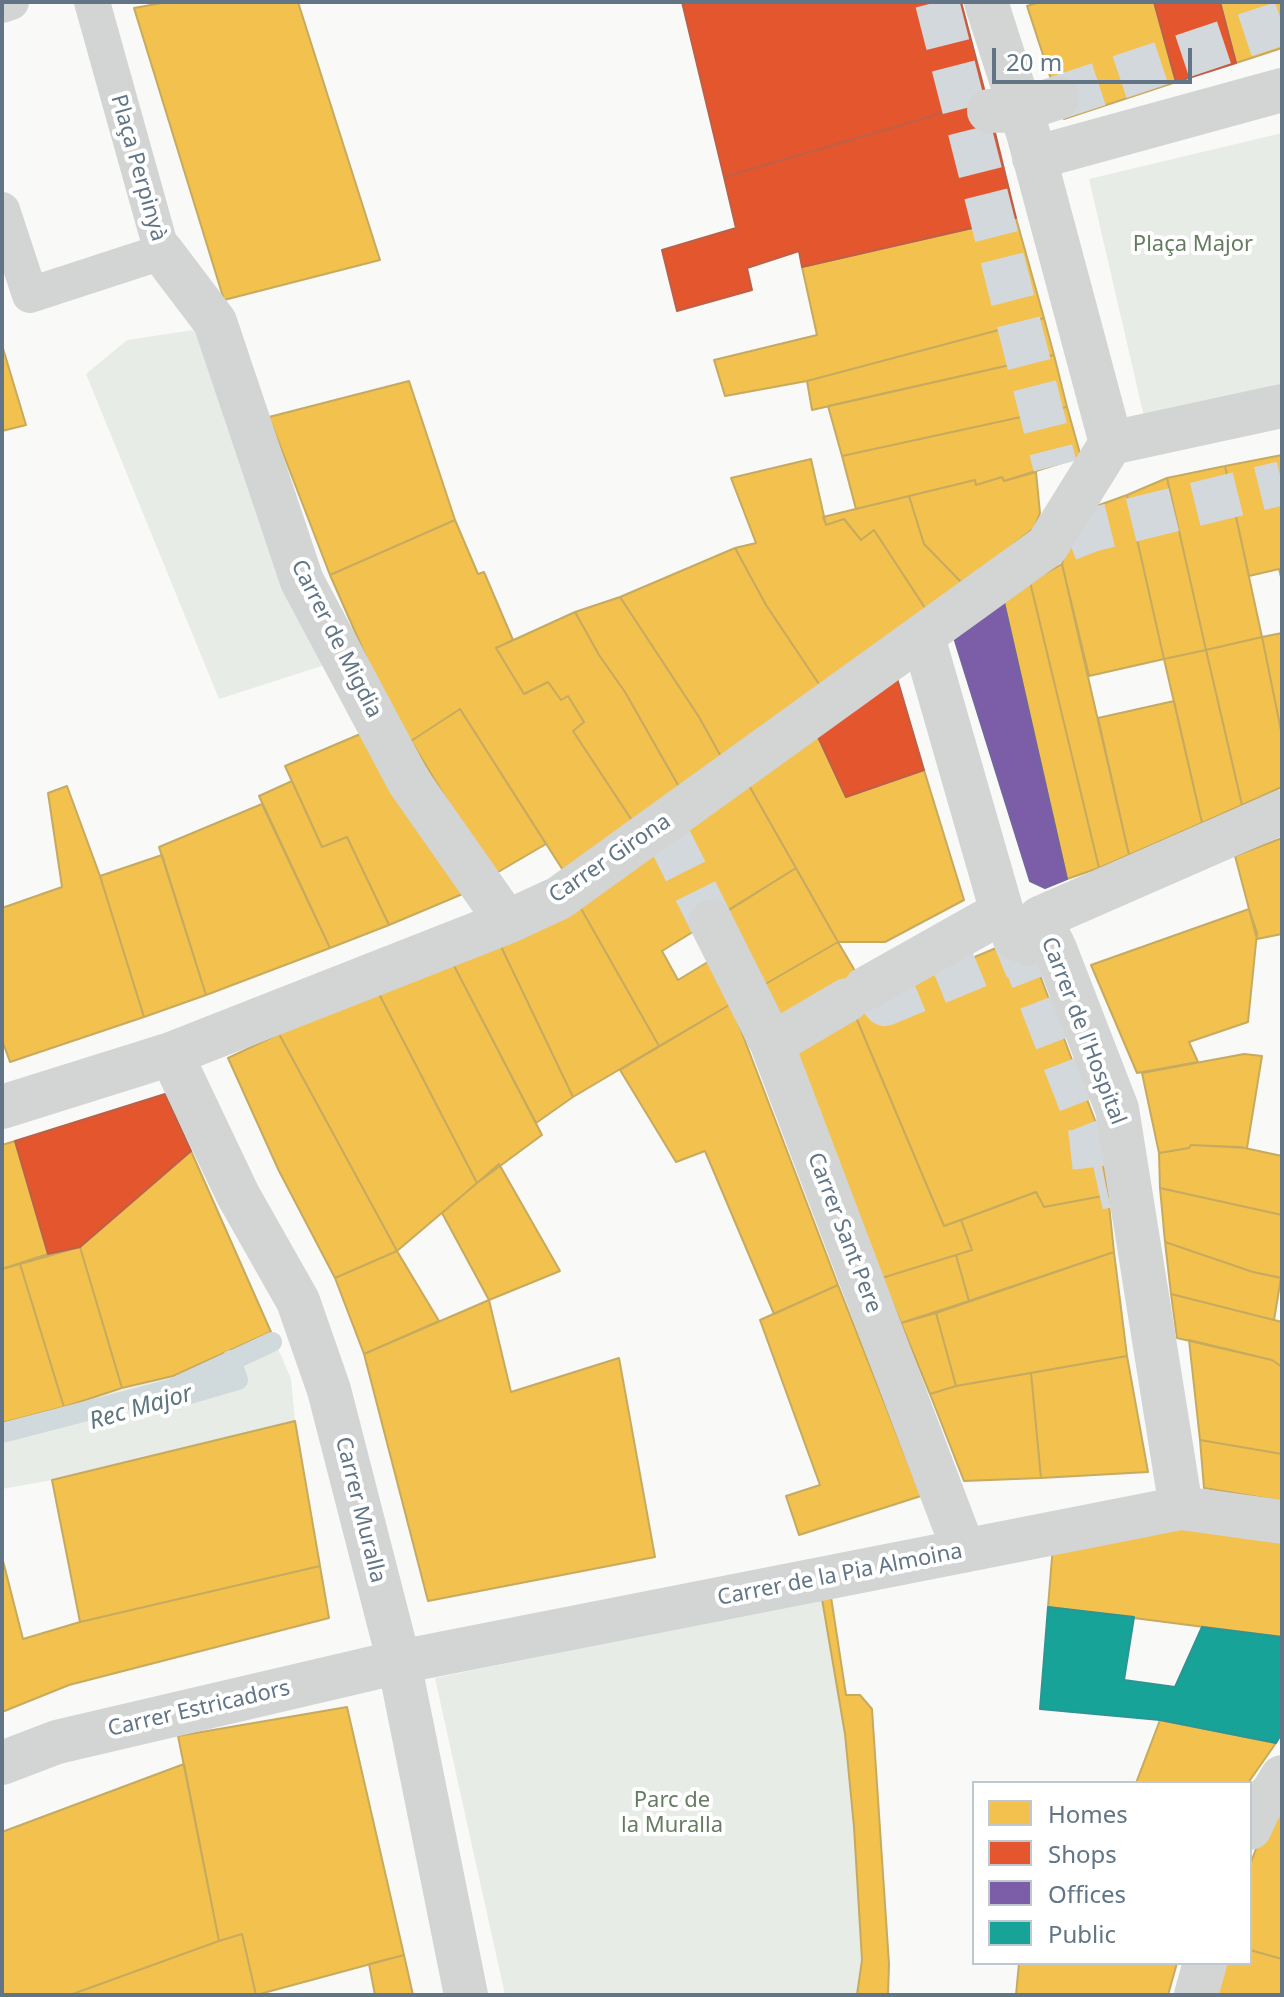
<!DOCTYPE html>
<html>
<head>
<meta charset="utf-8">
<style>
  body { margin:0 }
  #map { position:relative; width:1284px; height:1997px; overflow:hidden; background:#f9f9f8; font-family:"Noto Sans",sans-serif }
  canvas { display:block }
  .frame { position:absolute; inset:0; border:4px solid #617586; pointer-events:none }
  .legend { position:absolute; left:972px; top:1781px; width:280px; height:184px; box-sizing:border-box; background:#fff; border:2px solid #c0c8cf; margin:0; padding:10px 14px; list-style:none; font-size:24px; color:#617586 }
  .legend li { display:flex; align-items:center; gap:16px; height:40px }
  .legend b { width:40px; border:2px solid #c0c8cf }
  .scale { position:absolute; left:992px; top:48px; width:200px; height:36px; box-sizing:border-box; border:4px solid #617586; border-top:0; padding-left:10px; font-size:24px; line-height:28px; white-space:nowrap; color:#617586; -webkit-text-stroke:6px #fff; paint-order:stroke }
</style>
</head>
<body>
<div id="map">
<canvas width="1284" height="1997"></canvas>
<div class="frame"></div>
<ul class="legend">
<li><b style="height:22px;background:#f2c14e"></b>Homes</li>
<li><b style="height:22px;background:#e4572e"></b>Shops</li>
<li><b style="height:22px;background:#7b5ea7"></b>Offices</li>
<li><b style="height:22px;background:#17a398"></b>Public</li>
</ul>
<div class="scale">20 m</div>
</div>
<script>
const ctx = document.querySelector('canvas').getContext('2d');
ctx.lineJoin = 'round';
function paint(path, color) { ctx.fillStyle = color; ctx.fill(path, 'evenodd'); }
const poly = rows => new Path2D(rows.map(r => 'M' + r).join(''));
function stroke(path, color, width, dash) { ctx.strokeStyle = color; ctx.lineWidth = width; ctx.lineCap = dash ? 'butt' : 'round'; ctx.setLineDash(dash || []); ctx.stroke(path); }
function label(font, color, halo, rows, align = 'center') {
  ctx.font = font + ' "Noto Sans",sans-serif'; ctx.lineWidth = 8; ctx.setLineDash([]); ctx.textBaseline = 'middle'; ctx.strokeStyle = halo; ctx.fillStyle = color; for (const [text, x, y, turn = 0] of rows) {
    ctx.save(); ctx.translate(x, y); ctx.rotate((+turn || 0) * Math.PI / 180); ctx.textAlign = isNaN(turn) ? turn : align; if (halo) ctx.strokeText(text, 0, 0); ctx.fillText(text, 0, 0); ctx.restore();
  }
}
const green = poly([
  [1282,133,1282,389,1145,421,1089,179],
  [200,329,331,663,219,699,86,374,127,340],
  [271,1332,291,1379,295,1421,52,1480,2,1489,2,1423,173,1376],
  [822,1599,845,1734,854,1827,862,1960,857,1995,505,1995,435,1678]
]);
const homes = poly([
  [167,2,298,2,380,260,224,300,134,8,167,2],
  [1040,2,1154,2,1176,82,1064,119,1027,6,1040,2],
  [1220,2,1282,2,1282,48,1236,63,1220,2],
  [1016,218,1044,318,807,381,725,396,714,360,817,335,802,267,1016,218],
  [1044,318,1054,355,812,410,807,381,1044,318],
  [2,345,26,425,2,431,2,345],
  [1054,355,1067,407,842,456,828,406,1054,355],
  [409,381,455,520,330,575,269,417,409,381],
  [1067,407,1081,457,1004,481,1002,477,976,485,975,480,856,509,842,456,1067,407],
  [1282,455,1282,581,1279,569,1249,576,1225,466,1282,455],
  [811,459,826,525,844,519,861,540,874,530,927,611,823,690,766,605,735,548,756,543,731,478,811,459],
  [1225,466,1262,637,1206,650,1167,478,1225,466],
  [1036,472,1040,513,1034,528,963,584,924,544,909,496,975,480,976,485,1002,477,1004,481,1036,472],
  [1167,478,1206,650,1164,659,1127,495,1167,478],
  [1127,495,1164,659,1089,676,1062,564,1068,539,1091,508,1127,495],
  [909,496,924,544,963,584,927,611,874,530,861,540,844,519,826,525,823,517,909,496],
  [455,520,478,574,484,572,513,640,496,648,524,694,548,682,561,700,568,696,584,722,573,731,635,825,566,875,460,709,411,741,386,702,330,575,455,520],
  [735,548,766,605,823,690,724,762,699,717,620,597,735,548],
  [1062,564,1129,855,1099,868,1030,582,1062,564],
  [1030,582,1099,868,1067,879,1003,598,1030,582],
  [620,597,699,717,724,762,682,792,625,692,599,655,575,612,620,597],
  [575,612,599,655,625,692,682,792,635,825,573,731,584,722,568,696,561,700,548,682,524,694,496,648,575,612],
  [1282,633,1282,735,1262,637,1282,633],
  [1262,637,1282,735,1282,787,1242,805,1206,650,1262,637],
  [1206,650,1242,805,1202,823,1164,659,1206,650],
  [1174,701,1202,823,1129,855,1098,718,1174,701],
  [460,709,546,844,493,875,411,741,460,709],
  [813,726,846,797,924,770,964,900,885,942,838,942,743,775,813,726],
  [365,732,465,893,389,925,347,837,322,847,285,766,365,732],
  [743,775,796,868,662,951,678,980,711,960,731,1004,659,1046,575,898,743,775],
  [292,781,322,847,347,837,389,925,330,948,259,796,292,781],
  [67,786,100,876,144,1017,10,1062,2,1040,2,908,62,887,48,793,67,786],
  [262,804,330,948,206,995,159,847,262,804],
  [1282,838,1282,934,1257,939,1235,856,1282,838],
  [162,855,206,995,144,1017,100,876,162,855],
  [796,868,838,942,762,986,723,914,796,868],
  [575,898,659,1046,573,1097,496,936,575,898],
  [1249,909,1257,933,1248,1022,1189,1042,1198,1062,1137,1073,1091,965,1249,909],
  [496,936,573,1097,536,1123,450,958,496,936],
  [1025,936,1098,1128,1108,1195,1044,1207,1036,1192,944,1226,852,1008,1025,936],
  [838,942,861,981,782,1025,762,986,838,942],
  [450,958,542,1135,477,1183,377,990,450,958],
  [377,990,477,1183,397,1251,279,1034,377,990],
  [731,1004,838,1285,774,1314,705,1151,676,1162,620,1070,731,1004],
  [852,1008,944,1226,961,1220,972,1250,882,1278,792,1046,852,1008],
  [279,1034,397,1251,335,1278,279,1171,228,1058,279,1034],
  [1244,1054,1262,1056,1247,1148,1191,1145,1189,1148,1159,1153,1142,1073,1244,1054],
  [15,1141,48,1254,2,1269,2,1145,15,1141],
  [1191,1145,1240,1147,1282,1156,1282,1215,1160,1188,1159,1153,1189,1148,1191,1145],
  [191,1151,271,1332,173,1376,122,1388,80,1247,191,1151],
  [499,1164,560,1271,489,1300,442,1213,499,1164],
  [1160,1188,1282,1215,1282,1278,1253,1272,1165,1242,1160,1188],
  [1036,1192,1044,1207,1108,1195,1114,1252,969,1301,956,1255,972,1250,961,1220,1036,1192],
  [1165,1242,1253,1272,1281,1278,1274,1320,1171,1294,1165,1242],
  [80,1247,122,1388,64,1407,20,1264,80,1247],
  [397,1251,439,1321,364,1354,335,1278,397,1251],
  [1114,1252,1127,1356,956,1386,936,1313,1114,1252],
  [956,1255,969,1301,901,1323,882,1278,956,1255],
  [20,1264,64,1407,2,1423,2,1269,20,1264],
  [838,1285,921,1496,799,1535,786,1496,820,1485,760,1320,838,1285],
  [1171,1294,1282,1322,1282,1367,1272,1360,1177,1338,1171,1294],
  [489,1300,511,1392,619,1358,655,1557,428,1601,364,1354,489,1300],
  [936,1313,956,1386,930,1394,901,1323,936,1313],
  [1189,1340,1272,1360,1282,1367,1282,1454,1200,1440,1189,1340],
  [1127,1356,1148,1472,1041,1478,1031,1373,1127,1356],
  [1031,1373,1041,1478,964,1481,930,1394,956,1386,1031,1373],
  [295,1421,320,1566,80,1622,52,1480,295,1421],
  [1200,1440,1282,1454,1282,1501,1204,1488,1200,1440],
  [1165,1524,1282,1543,1282,1637,1048,1607,1053,1545,1165,1524],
  [2,1557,23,1639,80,1622,320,1566,329,1618,69,1685,2,1712,2,1557],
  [831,1597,846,1695,860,1695,872,1709,889,1964,888,1995,857,1995,862,1960,854,1827,845,1734,822,1599,831,1597],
  [347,1707,404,1955,256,1995,242,1934,219,1941,178,1736,347,1707],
  [1160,1720,1276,1743,1248,1783,1136,1783,1160,1720],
  [184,1764,219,1941,70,1995,2,1995,2,1832,184,1764],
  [1270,1811,1282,1816,1282,1959,1250,1950,1250,1865,1270,1811],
  [242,1934,256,1995,70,1995,219,1941,242,1934],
  [1250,1950,1282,1959,1282,1995,1211,1995,1218,1963,1250,1963,1250,1950],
  [404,1955,413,1995,375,1995,369,1964,404,1955],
  [1019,1963,1177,1963,1168,1995,1016,1995,1019,1963]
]);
const shops = poly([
  [682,2,961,2,987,100,724,177,682,2],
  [1154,2,1220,2,1236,63,1176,82,1154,2],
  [987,100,1016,218,802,267,799,251,747,268,752,290,677,311,662,250,736,228,724,177,987,100],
  [894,668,924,770,846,797,813,726,894,668],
  [165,1094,191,1151,80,1247,48,1254,15,1141,165,1094]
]);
const offices = poly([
  [1003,598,1067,879,1045,888,1030,881,951,628,1003,598]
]);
const public = poly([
  [1048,1607,1134,1617,1124,1680,1175,1687,1202,1627,1282,1637,1282,1733,1276,1743,1160,1720,1040,1709,1048,1607]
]);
const stream = poly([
  [173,1399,238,1380,231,1360],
  [2,1433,171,1389,272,1342]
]);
const streetTunnel = poly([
  [937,2,1055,466],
  [1057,98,1282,23],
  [1068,539,1091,530,1282,483],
  [666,832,711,922],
  [1017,939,1090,1128,1097,1188,1106,1186],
  [879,997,885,1004,1028,945]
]);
const lane = poly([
  [2,5,11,2],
  [2,210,30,295,162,252,92,2]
]);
const street = poly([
  [986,2,1028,133,1111,443],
  [989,111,1021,110,1057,98],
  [1034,158,1282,90],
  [162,252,215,322,302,581,409,782,507,922],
  [1111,443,1282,406],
  [923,637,1002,912,1017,939],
  [1040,918,1055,949,1117,1109,1181,1508],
  [711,922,772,1044,964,1551],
  [1028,944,1040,918,1282,812],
  [865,989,1002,912],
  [772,1044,847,1000],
  [171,1054,238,1195,298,1301,329,1390,399,1662,466,1995],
  [2,1107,171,1054,507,922,559,898,1047,546,1111,443],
  [2,1763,57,1742,399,1662,1181,1508,1282,1522],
  [1250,1828,1260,1806,1273,1792,1282,1777],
  [1196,1995,1205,1963]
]);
const streetNames = [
  ["Plaça Perpinyà",138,168,74],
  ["Carrer de Migdia",336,639,63],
  ["Carrer Girona",610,859,-34],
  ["Carrer de l'Hospital",1083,1031,69],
  ["Carrer Sant Pere",844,1233,69],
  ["Carrer Muralla",360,1510,76],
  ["Carrer de la Pia Almoina",840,1575,-11],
  ["Carrer Estricadors",199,1709,-13]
];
const parkNames = [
  ["Plaça Major",1193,245],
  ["Parc de",672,1801],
  ["la Muralla",672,1826]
];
const waterNames = [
  ["Rec Major",141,1408,-16]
];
paint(green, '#e8ece6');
paint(homes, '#f2c14e');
stroke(homes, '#c6aa5f', 2);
paint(shops, '#e4572e');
stroke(shops, '#bd6048', 2);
paint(offices, '#7b5ea7');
stroke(offices, '#73659d', 2);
paint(public, '#17a398');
stroke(public, '#2d9593', 2);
stroke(stream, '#d0d9db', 20);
stroke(streetTunnel, '#d3d8dc', 44, [44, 22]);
stroke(lane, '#d3d4d4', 36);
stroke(street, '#d3d4d4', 44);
label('22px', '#617586', '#fff', streetNames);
label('22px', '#667c61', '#fff', parkNames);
label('italic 24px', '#5d757e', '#fff', waterNames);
</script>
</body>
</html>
